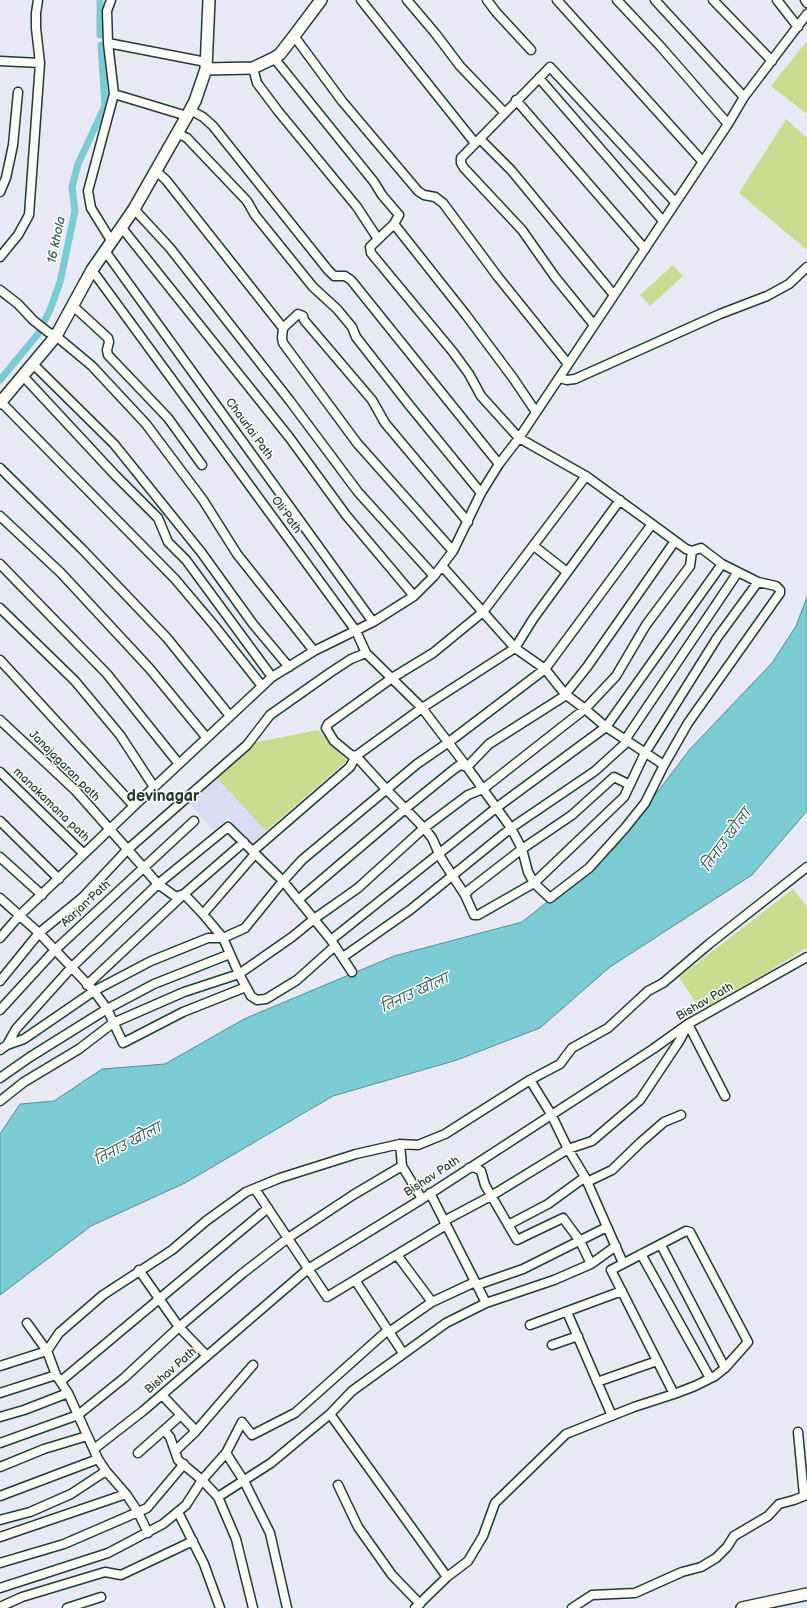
<!DOCTYPE html>
<html>
<head>
<meta charset="utf-8">
<style>
  body { margin:0 }
  canvas { display:block; background:#e8e9f4 }
</style>
</head>
<body>
<canvas width="807" height="1608"></canvas>
<script>
const ctx = document.querySelector('canvas').getContext('2d');
ctx.lineJoin = 'round';
function paint(path, color) { ctx.fillStyle = color; ctx.fill(path, 'evenodd'); }
const poly = rows => new Path2D(rows.map(r => 'M' + r).join(''));
function stroke(path, color, width, dash) { ctx.strokeStyle = color; ctx.lineWidth = width; ctx.lineCap = dash ? 'butt' : 'round'; ctx.setLineDash(dash || []); ctx.stroke(path); }
function label(font, color, halo, rows, align = 'center') {
  ctx.font = font + ' "Balsamiq Sans","Playpen Sans Deva",sans-serif'; ctx.lineWidth = 3; ctx.setLineDash([]); ctx.textBaseline = 'middle'; ctx.strokeStyle = halo; ctx.fillStyle = color; for (const [text, x, y, turn = 0] of rows) {
    ctx.save(); ctx.translate(x, y); ctx.rotate((+turn || 0) * Math.PI / 180); ctx.textAlign = isNaN(turn) ? turn : align; if (halo) ctx.strokeText(text, 0, 0); ctx.fillText(text, 0, 0); ctx.restore();
  }
}
const built = poly([
  [214,775,266,831,256,841,250,841,228,818,214,831,187,801]
]);
const green = poly([
  [807,41,807,114,771,86],
  [786,119,807,138,807,250,739,193],
  [673,265,683,276,650,306,640,295],
  [318,730,347,761,266,831,215,776,252,743],
  [793,889,807,907,807,948,766,973,701,1010,679,977]
]);
const water = poly([
  [807,597,807,811,752,875,610,967,540,1028,457,1060,333,1096,185,1183,91,1226,0,1295,0,1134,20,1104,54,1101,102,1069,165,1064,244,1019,394,956,522,922,615,848,690,749,772,663,796,626,807,597]
]);
const canal = poly([
  [100,0,100,35],
  [0,380,38,334,50,310,60,282,75,211,72,187,78,164,105,106,101,45]
]);
const street = poly([
  [111,0,107,11,108,43,114,94,88,191,91,208,112,242],
  [361,0,475,143],
  [407,0,435,33,460,66,504,112],
  [487,0,496,12,531,50],
  [557,0,703,162],
  [617,0,661,47,728,124],
  [655,0,744,97],
  [713,0,772,61],
  [777,0,798,27],
  [805,0,807,3],
  [294,36,342,101,418,191,424,195,435,197,443,203,498,277,568,364],
  [108,43,206,62],
  [274,58,374,182,382,195,399,215,394,224,466,315,513,378,536,412],
  [0,61,40,63],
  [253,68,257,83,278,111,357,207,378,239],
  [539,78,663,221],
  [114,94,187,116],
  [516,100,645,249],
  [190,110,203,117,213,126,328,270,334,276,345,276,351,280,499,464],
  [177,133,187,138,247,201,255,215,313,287,337,309,352,327,356,337,410,406,481,493],
  [480,139,511,170,614,295],
  [156,171,166,180,283,328],
  [0,192,6,178,13,145,18,92],
  [134,209,170,248,228,322,290,401,358,492,434,576],
  [122,228,289,437,346,515,414,596],
  [105,251,373,622],
  [0,257,18,235,29,215,40,63,36,28,36,13,38,0],
  [92,270,356,631,366,653,422,708,467,767,511,828,522,849,528,872,534,883,550,898,589,868,625,828,645,803,664,765,688,723,780,593,780,590,776,586,758,582,722,564,701,548,692,551,686,549,652,524,586,476,519,438,481,396,469,374,453,352,371,253,370,247,394,224],
  [0,290,18,304,33,320,48,332,56,336,92,366,146,424,203,500,237,554,314,651],
  [72,305,108,338,109,342,107,350,108,355,168,418,202,465],
  [594,325,555,277,522,230,464,168,461,163,461,158,550,67,675,202],
  [33,364,114,444,201,552,253,624,289,667],
  [23,376,115,475,158,518,168,542,186,560,272,677],
  [559,378,567,380,575,379,720,314,767,296,789,284,807,267],
  [1,402,175,579,213,624,262,686],
  [0,468,82,549,167,638,230,716],
  [586,476,483,612,433,653,392,678,328,724,326,728,334,741,351,755,356,756,386,789,424,828,432,838,441,858,465,895,474,915,478,915,534,883,624,797,645,753,717,638,758,582],
  [0,516,61,573,150,669,206,737],
  [534,546,567,572],
  [453,551,357,443,283,343,282,338,283,328,298,314,303,316,304,320,372,400,385,423,468,522],
  [0,564,107,674,179,764],
  [442,566,515,648,545,669,565,694,585,709,606,727,664,765],
  [0,608,75,681,120,735,154,787],
  [0,660,134,806],
  [0,720,76,791,158,884,176,897,184,894,203,914,223,938,239,974,251,996,257,1000,266,999,297,980,335,946],
  [625,740,738,572],
  [467,767,489,744,563,697,587,667,675,541],
  [0,772,84,854],
  [0,821,59,879],
  [253,851,350,767,356,756,422,708,515,648,533,619,620,500],
  [0,857,42,895],
  [465,895,469,890,522,849,572,815,614,777,630,785],
  [0,898,39,933,94,991,107,1009,123,1043,183,1012,246,987],
  [298,900,405,809,453,770,460,765,467,767],
  [203,914,255,854],
  [0,938,19,916,134,806,272,677,314,651,373,622,414,596,434,576,453,551,481,493,499,464,519,438,728,124,744,97,807,14],
  [331,940,496,808,606,727,722,564],
  [343,957,410,910,511,828,595,771,628,741],
  [0,981,39,933,83,897,127,850,247,745,270,715,331,672,351,659,366,653],
  [87,985,184,894,244,842],
  [0,1010,55,950,194,821],
  [688,1024,725,1096],
  [7,1045,24,1039,94,991,151,961,208,938,223,938,245,928,283,881,302,860,417,764,449,742,545,669,652,524],
  [0,1050,7,1045,16,1029,71,968,158,884,228,827,283,881,331,940,352,972],
  [0,1078,30,1057,107,1009,154,984,230,954],
  [530,1080,551,1114,568,1149,585,1177,623,1263],
  [0,1101,24,1082,79,1049,113,1023,184,992,239,974,292,937,314,919,358,888,424,828,468,795,483,789,558,730,585,709,616,676,646,625,690,566,692,551],
  [400,1144,402,1166,422,1199],
  [469,1168,474,1167,481,1171,485,1185,517,1240,563,1218,580,1241,591,1264],
  [587,1182,612,1170,641,1142,664,1122,681,1115],
  [255,1189,327,1297,446,1225],
  [430,1193,486,1303],
  [444,1221,491,1196,568,1149,592,1141,640,1100,680,1040,687,1026],
  [508,1225,548,1204,585,1177],
  [661,1245,725,1368],
  [641,1254,710,1378],
  [397,1255,432,1302],
  [139,1270,179,1327,207,1356],
  [355,1280,403,1353],
  [477,1285,523,1269,607,1227],
  [567,1312,612,1416],
  [530,1325,622,1291],
  [389,1332,432,1302,475,1282],
  [552,1345,578,1336],
  [0,1366,47,1351,59,1333,103,1295,172,1250,206,1221,246,1192,280,1178,356,1154,400,1144,418,1145,445,1134,530,1080,560,1064,572,1048,608,1028,648,991,663,983,709,944,807,867],
  [61,1381,268,1208],
  [597,1382,657,1361],
  [0,1393,56,1375],
  [162,1395,196,1431,175,1451],
  [330,1414,447,1577,415,1608],
  [0,1417,24,1410,68,1393],
  [164,1430,170,1437,178,1460,202,1480,218,1497,236,1539,253,1608],
  [196,1431,253,1365],
  [0,1443,78,1415,124,1378,179,1327,243,1273,288,1238,353,1195,402,1166],
  [94,1449,143,1411,308,1269,422,1199,653,1049,688,1024,807,957],
  [138,1453,181,1415],
  [226,1453,244,1481,270,1533,287,1608],
  [0,1467,44,1449,87,1436],
  [338,1485,358,1527,392,1575,420,1604],
  [0,1496,98,1459],
  [218,1497,271,1463,330,1414,352,1391,446,1323,486,1303,554,1280,591,1264,616,1246],
  [178,1512,204,1564,220,1608],
  [0,1520,30,1512,71,1494,106,1471],
  [148,1533,138,1512,147,1508,184,1464],
  [0,1537,126,1494],
  [0,1563,64,1544,138,1512,126,1494,106,1471,98,1459,68,1393,56,1375,47,1351,27,1323],
  [447,1577,468,1561,483,1536,495,1503,566,1434,634,1407,674,1394,695,1386,715,1376,725,1368,748,1342,690,1232,686,1231,611,1270,674,1394],
  [0,1588,108,1553,163,1524,186,1505,202,1480,226,1453,242,1422,252,1435,295,1413,388,1330],
  [0,1607,22,1597,105,1572,121,1575,193,1541],
  [67,1608,101,1597],
  [572,1608,592,1595,635,1593,682,1572,701,1567,716,1558,727,1547,734,1536,768,1516,779,1504,794,1500,804,1496,798,1432]
]);
const secondary = poly([
  [206,69,253,68,274,58,280,54,294,36,321,0],
  [0,403,56,336,92,270,134,209,187,116,195,101,206,69,209,0],
  [742,1608,807,1594]
]);
const streetNames = [
  ["Chaurlai Path",249,429,54],
  ["Oli Path",286,515,54],
  ["Janajagaran path",64,766,45],
  ["manakamana path",51,805,44],
  ["Aarjan Path",86,904,-43],
  ["Bishav Path",705,1002,-30],
  ["Bishav Path",432,1177,-33],
  ["Bishav Path",171,1371,-41]
];
const waterNames = [
  ["16 khola",57,240,-78],
  ["तिनाउ खोला",727,841,-54],
  ["तिनाउ खोला",415,994,-25],
  ["तिनाउ खोला",128,1145,-28]
];
const districtNames = [
  ["devinagar",163,797]
];
paint(built, '#d9dcf2');
paint(green, '#cadc90');
paint(water, '#7bcbd5');
stroke(water, '#569295', 1);
stroke(canal, '#7bcbd5', 7);
stroke(street, '#1f3d34', 11);
stroke(secondary, '#1f3d34', 14);
stroke(street, '#fdfcf7', 8);
stroke(secondary, '#fdfcf7', 11);
label('12px', '#1f3d34', '#fdfcf7', streetNames);
label('italic 13px', '#36605c', '#fdfcf7', waterNames);
label('bold 16px', '#1f3d34', '#fdfcf7', districtNames);
</script>
</body>
</html>
